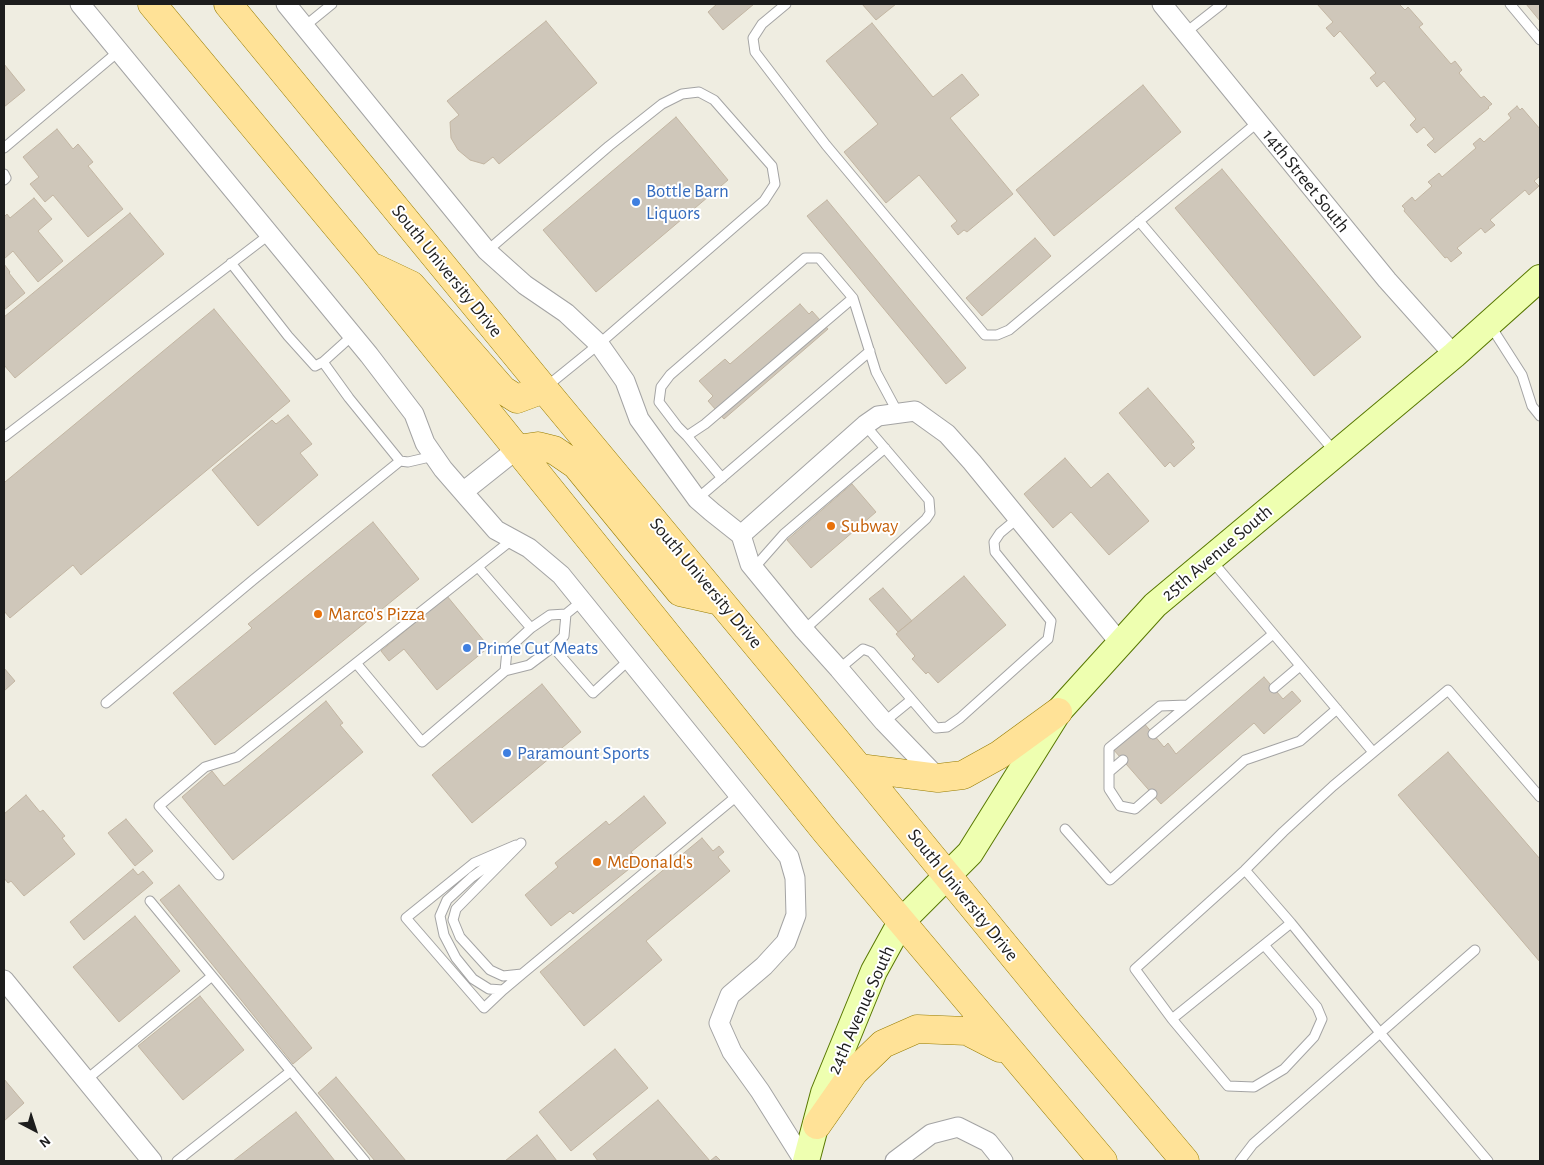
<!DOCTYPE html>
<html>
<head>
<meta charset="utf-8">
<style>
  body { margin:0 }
  #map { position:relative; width:1544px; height:1165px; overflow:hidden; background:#efede1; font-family:"Alegreya Sans",sans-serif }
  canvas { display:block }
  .frame { position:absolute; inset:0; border:5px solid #1d1d1d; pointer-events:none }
  .north { position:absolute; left:10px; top:1105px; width:50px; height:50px; -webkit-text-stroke:4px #fff; paint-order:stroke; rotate:140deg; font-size:14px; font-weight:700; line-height:20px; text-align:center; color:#1d1d1d }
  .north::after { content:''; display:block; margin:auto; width:18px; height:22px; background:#1d1d1d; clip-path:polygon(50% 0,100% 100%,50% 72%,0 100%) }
</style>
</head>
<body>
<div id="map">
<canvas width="1544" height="1165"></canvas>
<div class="frame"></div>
<div class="north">N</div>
</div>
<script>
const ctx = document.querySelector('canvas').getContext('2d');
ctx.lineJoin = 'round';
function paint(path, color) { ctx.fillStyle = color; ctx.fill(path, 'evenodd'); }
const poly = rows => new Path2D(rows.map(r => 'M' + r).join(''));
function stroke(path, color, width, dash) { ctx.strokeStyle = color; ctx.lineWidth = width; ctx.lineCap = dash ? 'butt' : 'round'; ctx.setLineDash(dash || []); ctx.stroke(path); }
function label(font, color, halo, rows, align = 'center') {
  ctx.font = font + ' "Alegreya Sans",sans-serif'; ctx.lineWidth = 4; ctx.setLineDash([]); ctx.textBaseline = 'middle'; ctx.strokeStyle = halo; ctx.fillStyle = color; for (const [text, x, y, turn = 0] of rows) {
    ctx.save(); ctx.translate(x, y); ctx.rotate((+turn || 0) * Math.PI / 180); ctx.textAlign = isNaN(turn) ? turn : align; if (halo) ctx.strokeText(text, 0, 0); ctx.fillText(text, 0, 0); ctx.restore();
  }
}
const building = poly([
  [717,4,754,4,723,30,708,12,717,4],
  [862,4,896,4,876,20,862,4],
  [1317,4,1399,4,1405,10,1408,7,1423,24,1419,27,1451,64,1455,61,1462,70,1459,73,1481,98,1484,96,1492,104,1488,107,1489,108,1435,153,1427,145,1434,139,1424,127,1417,133,1410,125,1416,119,1384,81,1377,87,1370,78,1376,73,1340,31,1334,37,1326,28,1333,22,1317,4],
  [1526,4,1540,4,1540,21,1526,4],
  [546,21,597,83,499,164,493,157,484,164,470,160,458,150,451,138,450,122,459,115,447,101,546,21],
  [872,23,933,97,962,74,979,95,950,118,1013,194,967,232,964,230,958,235,951,226,957,221,919,175,886,203,844,152,878,124,826,61,872,23],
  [4,64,25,90,4,107,4,64],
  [1143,85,1181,132,1054,236,1016,190,1143,85],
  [1517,106,1520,110,1522,108,1540,129,1540,176,1534,181,1539,186,1529,195,1525,190,1490,220,1495,225,1485,233,1481,228,1457,248,1462,253,1451,262,1447,257,1445,258,1404,211,1405,209,1402,206,1412,197,1415,201,1432,186,1428,182,1439,173,1442,177,1476,148,1473,144,1480,138,1484,142,1511,118,1508,114,1517,106],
  [676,117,728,180,596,292,543,230,676,117],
  [57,129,73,149,78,144,93,162,88,166,123,209,88,237,53,195,45,202,30,184,39,177,23,157,57,129],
  [1222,169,1361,337,1314,376,1175,208,1222,169],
  [34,198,52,219,38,231,63,261,38,282,13,251,4,259,4,217,7,214,10,218,34,198],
  [827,200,966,368,946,384,807,216,827,200],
  [130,213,164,254,15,378,4,365,4,317,130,213],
  [1035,238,1051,256,982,316,966,298,1035,238],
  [4,264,10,272,9,273,25,293,4,310,4,264],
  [800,304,809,314,812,311,828,329,724,419,708,401,713,396,699,381,725,359,730,364,800,304],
  [214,309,290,401,81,575,73,565,10,618,4,611,4,481,5,482,214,309],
  [1148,388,1194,442,1191,444,1195,448,1174,467,1170,462,1165,467,1119,413,1148,388],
  [288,415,312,444,300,453,318,475,258,526,212,470,272,420,276,424,288,415],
  [1065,458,1091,488,1108,473,1149,521,1109,555,1071,512,1053,528,1024,494,1065,458],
  [852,484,876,512,811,568,787,540,852,484],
  [373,522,419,579,215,745,173,693,252,628,248,624,373,522],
  [964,576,1006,625,938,683,928,672,926,674,912,659,915,656,896,634,964,576],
  [883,588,912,621,898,632,869,599,883,588],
  [447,596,489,647,437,690,404,649,389,661,381,651,447,596],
  [4,668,15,681,4,691,4,668],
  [1264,677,1283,699,1292,691,1301,701,1264,734,1254,723,1161,804,1113,749,1143,722,1164,747,1168,743,1176,754,1264,677],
  [542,684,581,732,472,823,432,775,542,684],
  [326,701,343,723,340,725,363,752,233,860,182,797,212,771,224,786,326,701],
  [1448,752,1540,859,1540,962,1398,795,1448,752],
  [26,795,40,812,43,810,65,836,62,838,75,854,24,896,11,881,8,883,4,878,4,814,26,795],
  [644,796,666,823,631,852,639,861,573,914,570,911,551,926,525,895,558,867,555,863,606,821,609,825,644,796],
  [126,819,153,851,135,866,108,833,126,819],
  [702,838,713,851,719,846,724,852,718,857,730,871,646,941,662,960,584,1026,540,972,702,838],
  [133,869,138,875,143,871,153,883,84,940,70,922,133,869],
  [179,885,312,1048,293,1064,160,900,179,885],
  [135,916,180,971,119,1022,73,967,135,916],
  [200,996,244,1050,183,1100,138,1046,200,996],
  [615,1049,648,1088,571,1151,539,1112,615,1049],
  [336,1077,406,1161,375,1161,318,1093,336,1077],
  [4,1079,24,1103,4,1121,4,1079],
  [658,1100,710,1161,716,1156,721,1161,598,1161,593,1154,658,1100],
  [296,1112,335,1161,233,1161,296,1112],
  [537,1135,557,1161,505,1161,537,1135]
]);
const lane = poly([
  [786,4,762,24,753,38,755,52,826,145,985,335,997,335,1009,330,1258,122],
  [1510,4,1540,40],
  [305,26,332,4],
  [1185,33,1222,4],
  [4,148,119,51],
  [4,174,6,178,4,180],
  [1139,221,1334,451],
  [487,251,609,146,662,104,682,94,699,92,714,100,772,166,775,184,764,201,599,344,546,387],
  [231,263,288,336,315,366,323,362,353,335],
  [853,298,705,424,687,436,678,427,659,402,661,387,670,375,805,258,819,258,853,298,876,372,898,413],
  [1490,325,1522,375,1532,406,1540,416],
  [323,362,349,398,400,461,408,462,434,456],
  [687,436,722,478],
  [4,437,270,234],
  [697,499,870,351],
  [1212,561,1373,752],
  [478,567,531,628],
  [754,568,784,534,885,448],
  [804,630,926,519,930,513,929,500,865,425],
  [553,647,593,693,629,660],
  [356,663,422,742,505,671,507,650,531,628,550,615,566,614,582,601],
  [839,669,863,649,871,652,936,728,947,727,960,718,1048,639,1051,621,995,552,994,542,1000,533,1018,518],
  [505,671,529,665,553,647,564,636,566,614],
  [1274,688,1300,666],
  [106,703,253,580,400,461],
  [884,722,911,700],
  [1153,734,1273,634],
  [1123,760,1109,772,1109,789,1120,806,1135,809,1152,794],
  [1109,772,1109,748,1160,706,1187,705],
  [1065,829,1110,880,1245,760,1300,741,1337,709],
  [521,843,456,909,453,920,460,937,490,970,503,976,522,974,738,795],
  [504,854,472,877,447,900,440,916,444,935,456,958,473,979,489,989,503,990,522,974],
  [1245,870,1291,923,1381,1034,1488,1161],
  [219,875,159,806,205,767,237,757,513,539],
  [150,901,365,1161],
  [1291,923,1172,1019,1135,969,1245,870,1283,832,1333,786,1448,690,1540,797],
  [503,990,484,1008,406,918,474,863,516,845],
  [1172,1019,1228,1086,1254,1087,1284,1069,1314,1037,1322,1019,1317,1007,1264,945],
  [86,1080,212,976],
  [177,1161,291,1071],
  [1240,1161,1253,1144,1475,950]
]);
const street = poly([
  [80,4,369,355,414,414,425,443,443,469,496,530,529,548,561,575,789,857,795,878,796,915,786,942,764,966,730,995,719,1023,732,1052,760,1091,804,1161],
  [286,4,487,251,525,285,566,313,599,344,625,381,639,419,697,499,712,512,741,535,750,564,804,630,839,669,884,722,938,778],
  [1162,4,1387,280,1454,355],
  [463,492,517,449],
  [741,535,865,425,878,416,915,411,947,434,972,462,1120,643],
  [4,980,152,1161],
  [895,1161,931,1134,958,1127,988,1142,1003,1161]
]);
const secondary = poly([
  [806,1161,824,1093,874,971,901,922,970,853,1058,712,1155,605,1454,355,1540,278]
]);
const primary = poly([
  [152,4,369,265,826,832,1103,1161],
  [228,4,544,389,859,768,1065,1019,1185,1161],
  [375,268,411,285,503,390,517,399,544,389],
  [517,449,538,446,554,450,576,465,680,592,720,601],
  [859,768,938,778,963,775,999,755,1058,712],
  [817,1125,854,1072,883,1044,917,1029,967,1031,1000,1048]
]);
const markers = [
  [636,202,5,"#3f7fe0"],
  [831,526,5,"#e8710a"],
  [318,614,5,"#e8710a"],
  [467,648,5,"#3f7fe0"],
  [507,753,5,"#3f7fe0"],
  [597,862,5,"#e8710a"]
];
const streetNames = [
  ["14th Street South",1306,181,51],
  ["South University Drive",447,271,51],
  ["25th Avenue South",1217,553,-40],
  ["South University Drive",706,583,50],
  ["South University Drive",963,895,51],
  ["24th Avenue South",861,1010,-66]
];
const shopNames = [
  ["Bottle Barn",646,191],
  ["Liquors",646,213],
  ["Prime Cut Meats",477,648],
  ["Paramount Sports",517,753]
];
const foodNames = [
  ["Subway",841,526],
  ["Marco's Pizza",328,614],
  ["McDonald's",607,862]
];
paint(building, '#cfc7ba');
stroke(building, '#c2b5a2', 1);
stroke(lane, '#a4a4a4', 11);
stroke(street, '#a4a4a4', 21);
stroke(secondary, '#587800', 28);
stroke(primary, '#967c00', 29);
stroke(lane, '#fff', 9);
stroke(street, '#fff', 19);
stroke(secondary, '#eeffb0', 26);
stroke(primary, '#ffe297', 28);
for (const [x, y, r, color] of markers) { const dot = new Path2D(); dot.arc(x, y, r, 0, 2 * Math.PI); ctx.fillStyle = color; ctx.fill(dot); stroke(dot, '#fff', 2); }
label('19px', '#1d1d1d', '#fff', streetNames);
label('19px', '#366cbe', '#fff', shopNames, 'left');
label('19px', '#c56008', '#fff', foodNames, 'left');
</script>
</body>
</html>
